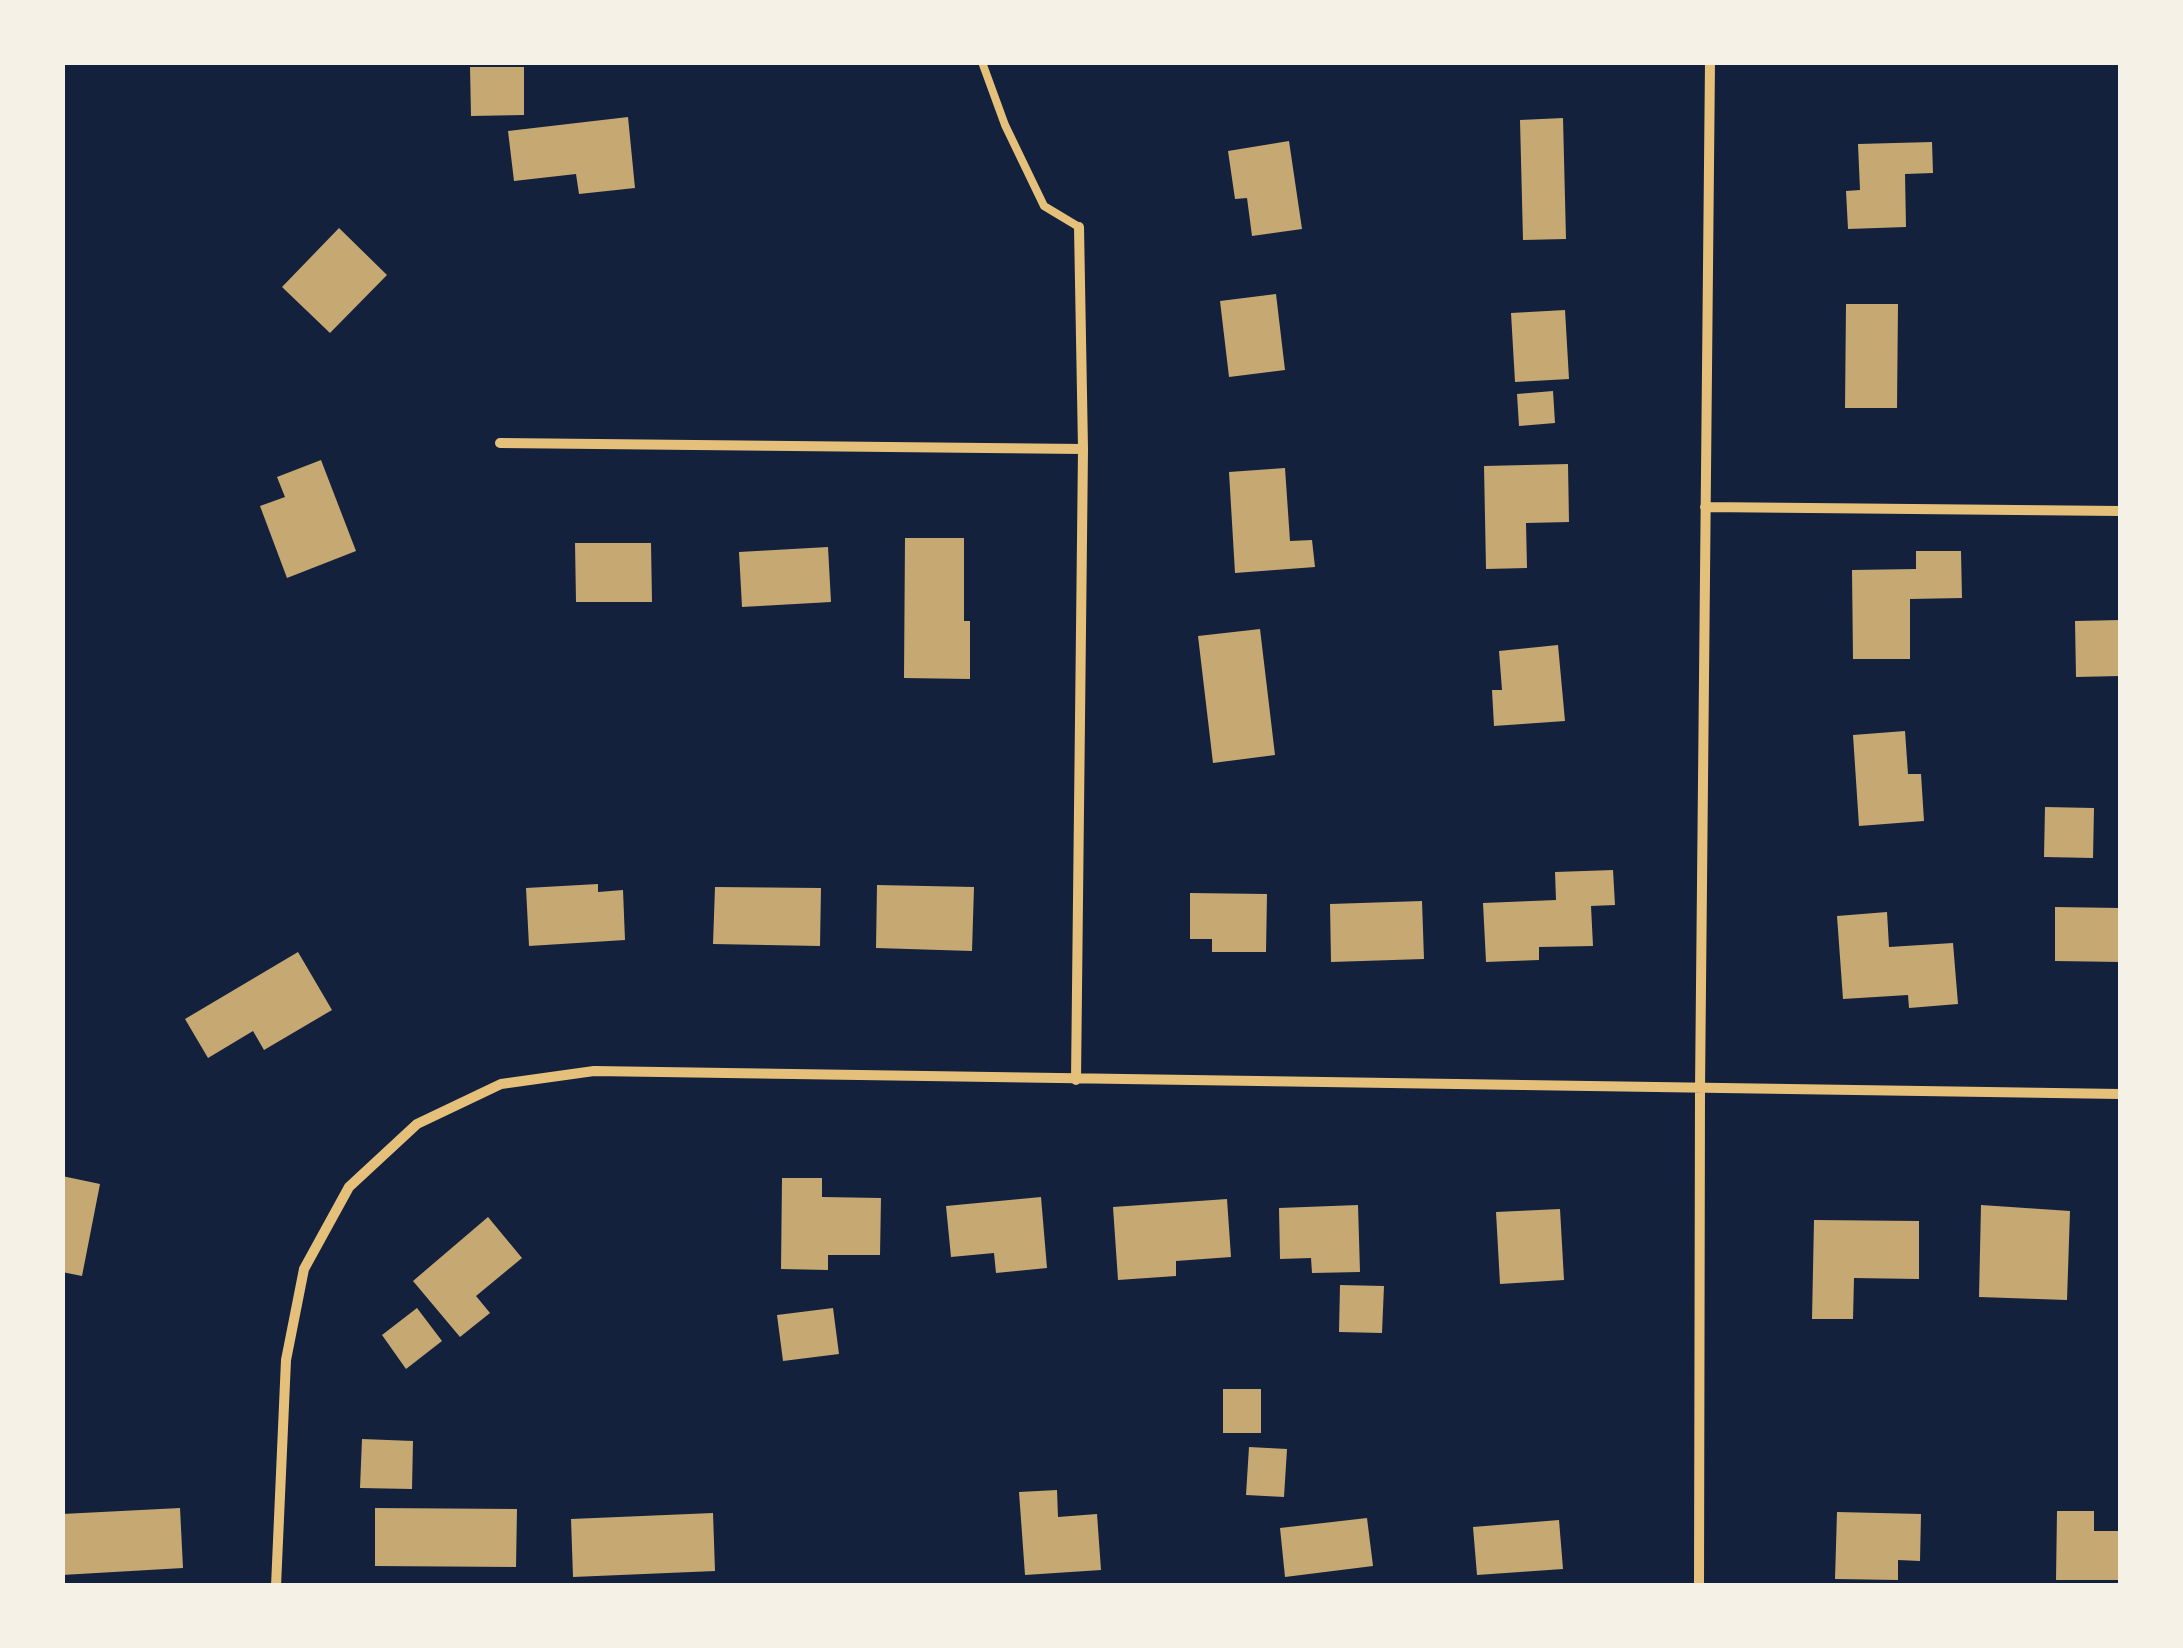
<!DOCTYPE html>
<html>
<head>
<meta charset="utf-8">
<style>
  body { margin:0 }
  #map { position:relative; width:2183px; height:1648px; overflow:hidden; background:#14213d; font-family:Roboto,sans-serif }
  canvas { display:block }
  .frame { position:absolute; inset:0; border:65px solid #f6f1e7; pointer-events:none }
</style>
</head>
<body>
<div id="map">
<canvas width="2183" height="1648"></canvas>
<div class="frame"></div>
</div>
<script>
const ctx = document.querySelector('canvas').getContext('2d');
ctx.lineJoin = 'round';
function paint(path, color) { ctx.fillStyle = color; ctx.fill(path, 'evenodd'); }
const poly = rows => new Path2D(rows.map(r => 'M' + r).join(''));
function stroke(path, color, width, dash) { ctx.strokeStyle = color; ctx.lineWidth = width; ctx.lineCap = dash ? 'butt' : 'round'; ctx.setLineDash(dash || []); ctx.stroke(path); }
const building = poly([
  [470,67,524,67,524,115,471,116],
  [628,117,635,188,579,194,576,174,514,181,508,131],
  [1563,118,1566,239,1523,240,1520,120],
  [1289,141,1302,229,1252,236,1247,198,1235,199,1228,151],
  [1932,142,1933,173,1905,174,1906,227,1848,229,1846,191,1860,190,1858,144],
  [339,228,387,275,330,333,282,287],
  [1276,294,1285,370,1229,377,1220,301],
  [1846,304,1898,304,1897,408,1845,408],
  [1565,310,1569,379,1515,382,1511,313],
  [1553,391,1555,423,1519,426,1517,394],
  [321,460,356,551,287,578,260,506,285,497,277,477],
  [1568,464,1569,522,1526,523,1527,568,1486,569,1484,466],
  [1285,468,1290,541,1312,540,1315,567,1235,573,1229,472],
  [905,538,964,538,964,621,970,621,970,679,904,678],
  [575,543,651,543,652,602,576,602],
  [828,547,831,602,742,607,739,552],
  [1916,551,1961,551,1962,598,1910,599,1910,659,1853,659,1852,570,1916,569],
  [2120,620,2120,676,2076,677,2075,621],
  [1260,629,1275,755,1213,763,1198,636],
  [1558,645,1565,721,1494,726,1492,690,1502,690,1499,651],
  [1905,731,1908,774,1921,774,1924,821,1859,826,1853,735],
  [2045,807,2094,808,2093,858,2044,857],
  [1613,870,1615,905,1591,906,1593,946,1539,947,1539,960,1486,962,1483,903,1556,900,1555,872],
  [598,884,598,892,623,890,625,940,529,946,526,888],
  [877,885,974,887,972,951,876,948],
  [715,887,821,888,820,946,713,944],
  [1190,893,1267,894,1266,952,1212,952,1212,939,1190,939],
  [1422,901,1424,959,1331,962,1330,904],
  [2055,907,2120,908,2120,962,2055,961],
  [1887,912,1889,947,1953,943,1958,1004,1909,1008,1908,995,1843,999,1837,916],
  [298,952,332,1010,264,1050,253,1031,208,1058,185,1019],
  [62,1176,100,1184,82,1276,62,1272],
  [782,1178,822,1178,822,1197,881,1198,880,1255,828,1255,828,1270,781,1269],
  [1041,1197,1047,1268,996,1273,994,1253,951,1257,946,1206],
  [1227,1199,1231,1257,1176,1261,1176,1276,1118,1280,1113,1207],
  [1358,1205,1360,1272,1312,1273,1311,1258,1280,1259,1279,1208],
  [1981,1205,2070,1211,2067,1300,1979,1297],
  [1560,1209,1564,1280,1500,1284,1496,1212],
  [488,1217,522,1258,476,1296,490,1313,460,1337,413,1281],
  [1814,1220,1919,1221,1919,1279,1854,1278,1853,1319,1812,1319],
  [1340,1285,1384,1286,1382,1333,1339,1332],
  [417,1308,442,1341,406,1369,382,1335],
  [833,1308,839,1354,783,1361,777,1315],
  [1223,1389,1261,1389,1261,1433,1223,1433],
  [362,1439,413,1441,412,1489,360,1488],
  [1249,1447,1287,1449,1284,1497,1246,1495],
  [1057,1490,1058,1517,1097,1514,1101,1570,1025,1575,1019,1492],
  [180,1508,183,1568,62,1575,62,1514],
  [375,1508,517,1509,516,1567,375,1566],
  [2057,1511,2094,1511,2094,1531,2120,1531,2120,1580,2056,1580],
  [1837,1512,1921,1514,1920,1561,1898,1560,1898,1580,1835,1579],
  [713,1513,715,1571,573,1577,571,1519],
  [1367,1518,1373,1566,1285,1577,1280,1528],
  [1559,1520,1563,1569,1477,1575,1473,1527]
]);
const service = poly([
  [982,62,1005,125,1044,206,1079,227]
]);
const minor = poly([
  [500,443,1083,449],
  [1705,507,2120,511],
  [1076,1080,1083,449,1079,227],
  [276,1586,286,1360,304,1269,349,1187,417,1124,501,1084,594,1071,2120,1094],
  [1699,1586,1700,1088,1710,62]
]);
paint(building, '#c6a872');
stroke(service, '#e5c07b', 8);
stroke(minor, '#e5c07b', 10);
</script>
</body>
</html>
